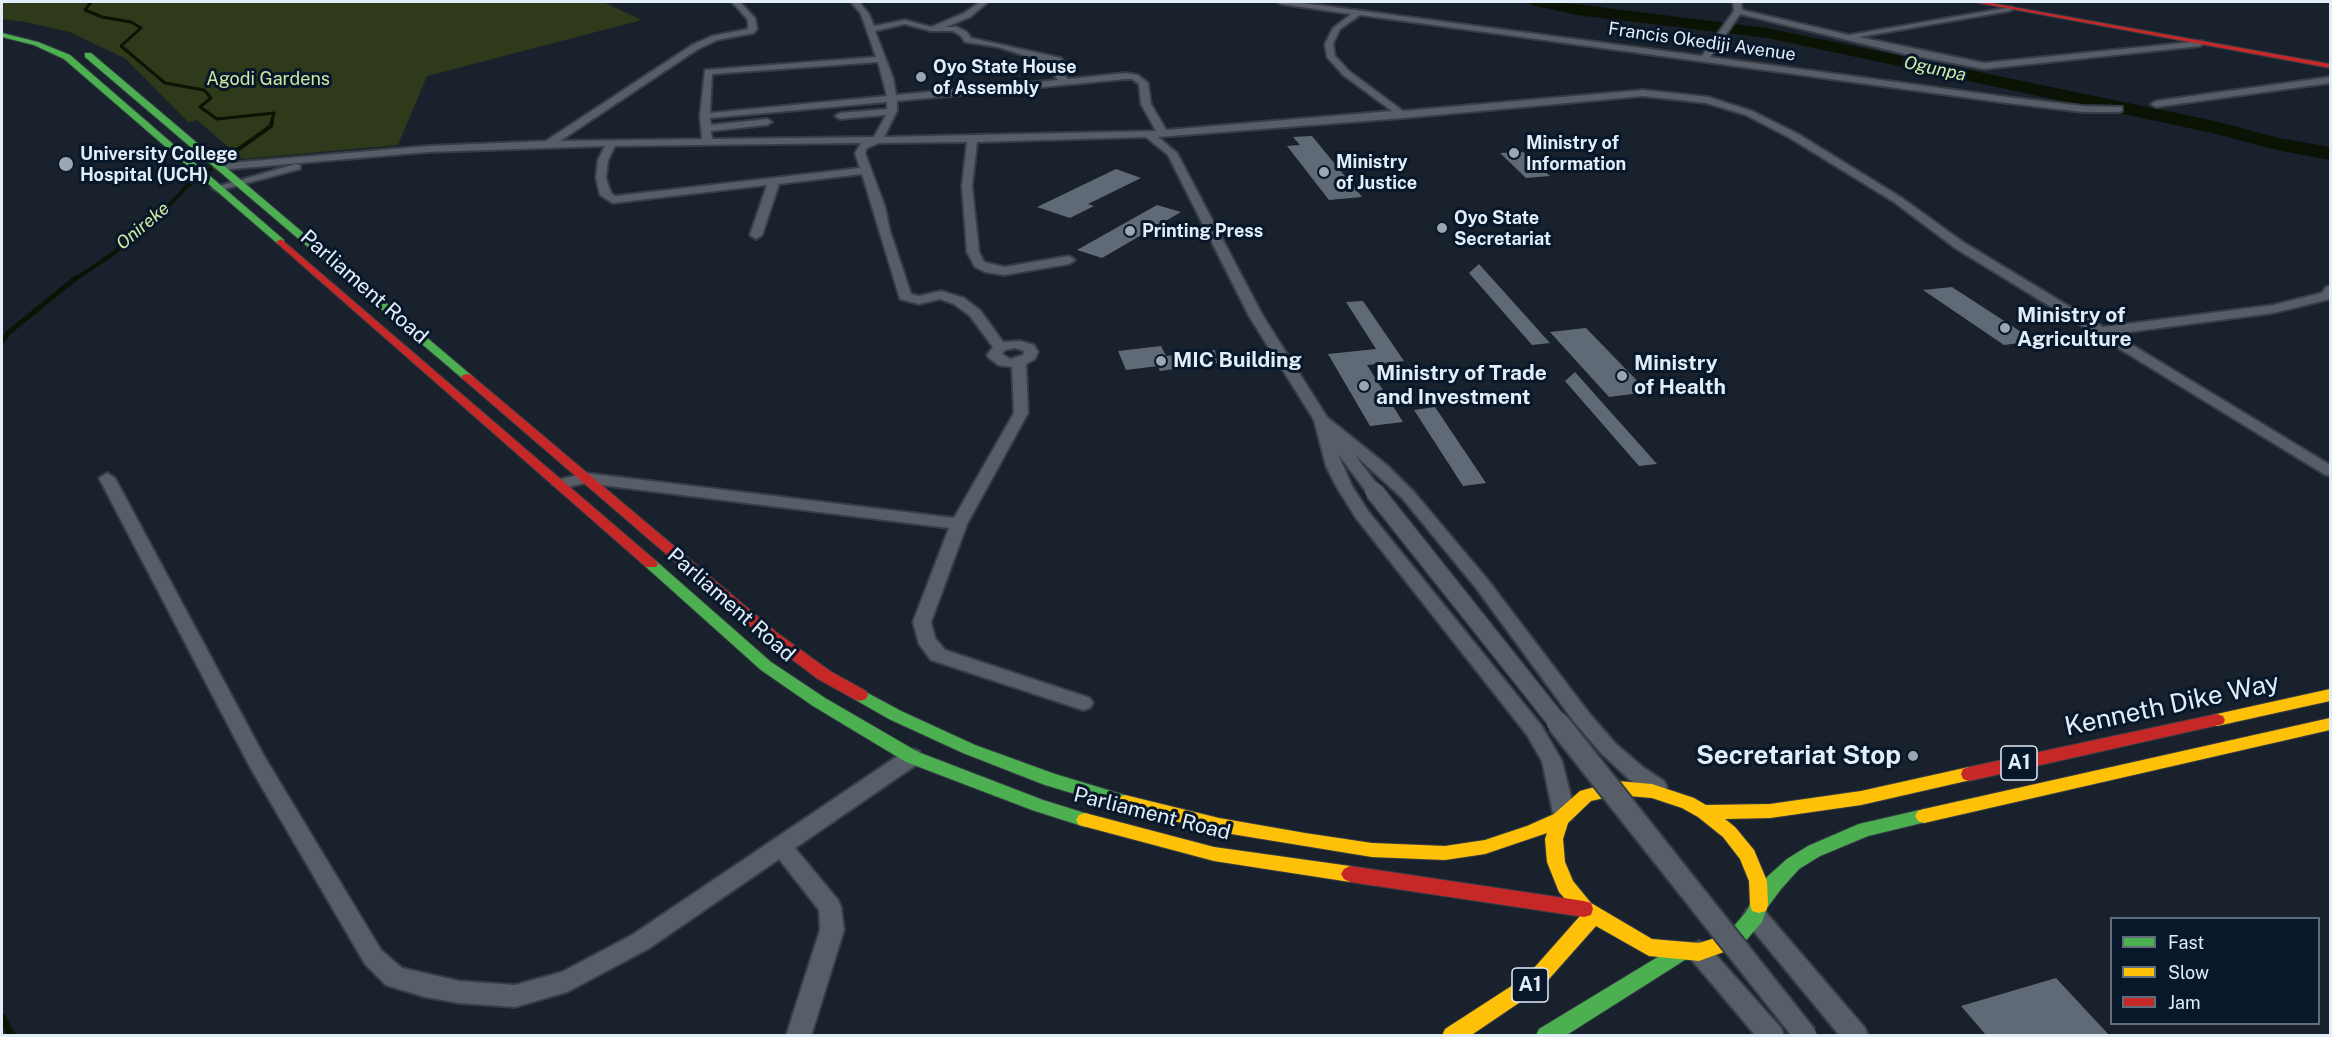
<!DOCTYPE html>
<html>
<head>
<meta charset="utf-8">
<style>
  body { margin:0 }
  #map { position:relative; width:2332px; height:1037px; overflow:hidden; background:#19222c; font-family:"Public Sans",sans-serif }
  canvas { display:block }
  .frame { position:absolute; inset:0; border:3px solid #e2edfa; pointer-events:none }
  .legend { position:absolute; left:2110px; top:917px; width:210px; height:108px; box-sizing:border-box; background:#08172a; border:2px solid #5f6d7d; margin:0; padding:8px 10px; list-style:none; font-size:18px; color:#e2edfa }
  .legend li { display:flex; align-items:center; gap:12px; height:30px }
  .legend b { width:30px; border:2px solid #5f6d7d }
</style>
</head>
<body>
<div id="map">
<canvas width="2332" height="1037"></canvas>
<div class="frame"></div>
<ul class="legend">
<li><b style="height:8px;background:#4caf50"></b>Fast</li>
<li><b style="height:8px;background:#ffc107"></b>Slow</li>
<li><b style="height:8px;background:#c62828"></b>Jam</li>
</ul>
</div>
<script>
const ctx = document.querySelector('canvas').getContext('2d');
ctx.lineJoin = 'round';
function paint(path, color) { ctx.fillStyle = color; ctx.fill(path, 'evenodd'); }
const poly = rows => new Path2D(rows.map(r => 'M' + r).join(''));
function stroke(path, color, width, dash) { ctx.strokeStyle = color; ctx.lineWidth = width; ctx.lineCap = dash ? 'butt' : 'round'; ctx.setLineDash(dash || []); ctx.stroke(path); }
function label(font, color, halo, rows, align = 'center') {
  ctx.font = font + ' "Public Sans",sans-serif'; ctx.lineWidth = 6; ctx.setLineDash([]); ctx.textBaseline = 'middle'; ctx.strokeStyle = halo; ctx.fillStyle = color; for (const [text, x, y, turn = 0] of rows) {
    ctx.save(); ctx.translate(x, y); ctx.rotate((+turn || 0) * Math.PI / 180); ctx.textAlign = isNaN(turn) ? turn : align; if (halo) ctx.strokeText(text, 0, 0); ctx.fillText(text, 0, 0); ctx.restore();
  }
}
const green = poly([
  [2,2,603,2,642,20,427,76,398,145,242,159,197,120,188,122,126,59,70,32,25,22,2,19]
]);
const streamFar3 = poly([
  [91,2,85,10,102,17,131,22,141,28,121,46,165,83,204,90,211,98,200,107,217,119,274,113,271,124]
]);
const streamFar2 = poly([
  [74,280,114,253,163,212,187,186,271,126,272,122]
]);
const streamFar1 = poly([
  [2,342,8,333,76,278]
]);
const stream = poly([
  [2,1018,12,1036]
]);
const river = poly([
  [1529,2,1559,2,1767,28,2215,121,2279,138,2330,147,2330,160,2277,150,2212,133,1767,38,1577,15,1531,5,1529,2]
]);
const building = poly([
  [1312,136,1362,197,1329,200,1287,146,1300,145,1293,137],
  [1523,152,1550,176,1526,178,1500,153],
  [1116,169,1141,178,1088,204,1094,206,1070,218,1037,207],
  [1157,205,1181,212,1102,258,1077,250],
  [1479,264,1550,343,1532,345,1469,273],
  [1952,287,2035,341,2004,345,1923,290],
  [1363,301,1404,361,1367,365,1403,422,1370,426,1328,354,1376,349,1346,302],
  [1586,328,1648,392,1609,397,1550,332],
  [1161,346,1166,356,1215,350,1217,363,1160,371,1158,366,1126,370,1118,351],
  [1575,372,1657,464,1639,466,1565,381],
  [1435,407,1486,483,1463,486,1414,410],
  [2056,978,2109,1035,1986,1035,1961,1006]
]);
const street = poly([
  [732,2,740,2,755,18,757,29,754,33,717,40,698,49,560,141,702,139,700,116,705,70,876,57,861,14,851,2,859,2,869,14,874,26,905,20,931,27,964,13,980,2,988,2,970,17,946,27,957,27,967,32,971,38,1061,58,1066,64,1059,70,1068,79,1126,73,1138,75,1148,83,1151,104,1166,130,1392,111,1343,75,1327,57,1325,44,1333,28,1351,14,1281,4,1277,2,1295,2,1702,56,1734,11,1733,2,1741,2,1742,10,1849,35,2012,7,2013,9,2009,11,1859,37,1984,63,2203,41,2204,43,2200,46,1984,69,1905,54,1740,14,1710,57,2007,97,2083,106,2122,107,2122,111,2119,112,2083,112,2007,103,1360,15,1340,29,1333,44,1335,56,1349,71,1403,111,1643,90,1708,97,1752,111,1798,134,1902,198,1963,242,2103,327,2273,305,2322,293,2326,287,2330,286,2330,299,2273,313,2114,334,2330,465,2330,476,2324,474,1955,248,1894,202,1790,138,1746,115,1706,103,1643,96,1403,118,1158,137,1177,153,1263,316,1327,417,1388,466,1414,492,1488,580,1589,713,1616,744,1644,768,1664,781,1667,787,1664,793,1657,795,1650,793,1630,780,1602,754,1575,723,1476,588,1402,498,1355,455,1382,491,1380,494,1368,494,1338,454,1352,486,1368,511,1541,725,1562,761,1575,813,1572,819,1564,822,1556,819,1553,813,1542,761,1527,735,1356,518,1336,486,1326,466,1314,420,1249,316,1168,155,1146,137,977,142,972,186,979,252,984,262,1004,267,1069,256,1075,260,1069,264,1004,275,985,272,975,267,967,252,962,186,967,142,879,143,867,148,865,153,885,207,890,231,911,294,919,296,941,291,964,298,980,310,1003,342,1020,341,1034,345,1038,352,1035,359,1026,364,1028,413,967,524,931,622,935,638,945,650,1090,698,1093,703,1090,708,1083,710,931,660,919,644,913,622,949,528,585,483,560,489,552,484,554,481,585,473,954,518,1014,413,1012,367,998,365,989,358,987,355,993,347,970,316,954,304,940,299,919,304,900,299,862,174,779,184,762,235,756,239,750,235,767,185,613,203,600,195,596,178,598,160,605,146,428,152,219,170,214,167,219,164,428,146,546,141,692,45,712,36,748,29,748,20,732,2],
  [905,24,931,31,953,31,961,36,965,42,998,47,1035,59,1055,62,1049,69,1058,80,896,95,893,78,875,31,905,24],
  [878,62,887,96,710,113,712,74,878,62],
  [1126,79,1132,79,1139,84,1141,104,1156,131,884,137,897,111,897,101,1126,79],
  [887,102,887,109,840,113,835,116,840,119,886,115,874,137,712,139,711,131,767,125,772,122,767,119,711,125,710,118,887,102],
  [861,143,855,153,860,168,615,196,611,193,606,178,608,160,615,146,861,143],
  [1015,348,1024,351,1023,355,1010,359,1002,354,1005,350,1015,348],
  [2330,77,2330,83,2156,107,2151,104,2156,101,2330,77],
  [296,164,300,165,300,169,217,191,212,188,296,164],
  [107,473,115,478,264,756,381,950,402,968,459,981,515,985,562,972,632,935,905,751,912,749,919,751,922,757,919,763,795,848,838,900,841,907,844,930,811,1036,786,1036,820,930,819,910,779,859,648,949,567,992,515,1007,459,1003,425,997,386,985,365,964,250,767,99,478,107,473],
  [1755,906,1763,909,1865,1028,1868,1036,1840,1036,1747,923,1743,916,1747,909,1755,906],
  [1699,941,1707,945,1781,1028,1784,1036,1756,1036,1691,959,1687,952,1691,945,1699,941]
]);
const fast = poly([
  [2,33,38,42,70,55,284,240,284,244,278,244,64,59,34,45,2,37,2,33],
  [85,53,91,53,471,375,473,377,471,379,463,379,85,57,85,53],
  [651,559,656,561,771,662,825,698,918,752,1043,800,1091,815,1094,820,1091,825,1085,827,1032,810,906,762,813,706,761,670,646,567,644,564,646,561,651,559],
  [860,689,901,711,975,745,1055,774,1131,797,1134,802,1131,807,1125,809,1045,785,963,753,889,719,854,699,852,695,854,691,860,689],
  [1924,809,1930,811,1933,816,1930,821,1868,836,1820,856,1799,869,1781,889,1767,908,1762,922,1741,946,1725,951,1718,949,1715,943,1718,937,1727,934,1747,911,1752,899,1767,877,1787,859,1808,846,1859,824,1924,809],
  [1681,943,1688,946,1691,952,1688,958,1565,1036,1536,1036,1539,1029,1681,943]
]);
const slow = poly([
  [2330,689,2330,701,2217,726,2211,724,2209,720,2211,716,2217,714,2330,689],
  [2330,718,2330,730,1924,823,1918,821,1915,816,1918,811,1924,809,2330,718],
  [1969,767,1975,769,1977,774,1975,779,1861,805,1770,818,1725,819,1735,827,1754,850,1767,881,1768,905,1766,911,1759,913,1752,911,1750,905,1749,881,1740,859,1723,837,1698,817,1682,808,1652,798,1617,795,1591,801,1568,823,1563,839,1565,862,1573,881,1591,903,1652,939,1699,943,1725,935,1732,937,1735,943,1732,949,1699,961,1649,956,1596,926,1541,988,1470,1036,1442,1036,1445,1029,1527,976,1580,916,1559,892,1547,862,1545,839,1547,833,1485,854,1445,860,1372,857,1219,832,1125,809,1119,807,1116,802,1119,797,1125,795,1219,818,1305,833,1372,843,1445,846,1485,840,1527,826,1554,814,1580,791,1617,781,1652,784,1694,798,1706,805,1770,804,1861,791,1969,767],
  [1085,813,1214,847,1350,866,1356,869,1359,874,1356,879,1350,882,1214,861,1079,825,1076,820,1079,815,1085,813]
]);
const jam = poly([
  [1974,2,1985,2,2330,64,2330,68,1974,2],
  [281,239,656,561,658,564,656,567,646,567,278,244,276,242,281,239],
  [467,374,471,375,776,632,830,671,866,691,868,695,866,699,860,701,854,699,818,679,766,640,463,379,461,377,463,375,467,374],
  [2217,714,2223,716,2225,720,2223,724,1969,781,1963,779,1961,774,1963,769,1969,767,2217,714],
  [1350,866,1584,901,1591,903,1593,909,1591,915,1584,917,1350,882,1344,879,1341,874,1344,869,1350,866]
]);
const streetBridgeFar1 = poly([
  [1374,491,1559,724]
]);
const streetBridge = poly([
  [1558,723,1806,1036]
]);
const markers = [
  [921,77,6,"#9ca6b2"],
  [1514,153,6,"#9ca6b2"],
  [66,164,8,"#9ca6b2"],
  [1324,172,6,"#9ca6b2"],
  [1442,228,6,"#9ca6b2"],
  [1130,231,6,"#9ca6b2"],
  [2005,328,6,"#9ca6b2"],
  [1161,361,6,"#9ca6b2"],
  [1622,376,6,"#9ca6b2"],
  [1364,386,6,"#9ca6b2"],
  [1913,756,6,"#9ca6b2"]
];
const farStreetnames = [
  ["Francis Okediji Avenue",1702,42,8]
];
const farPoinames = [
  ["Oyo State House",933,67],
  ["of Assembly",933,88],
  ["Ministry of",1526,143],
  ["Information",1526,164],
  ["University College",80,154],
  ["Hospital (UCH)",80,175],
  ["Ministry",1336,162],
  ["of Justice",1336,183],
  ["Oyo State",1454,218],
  ["Secretariat",1454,239],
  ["Printing Press",1142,231]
];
const farWaternames = [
  ["Ogunpa",1935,69,12],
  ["Onireke",143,226,-40]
];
const farParknames = [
  ["Agodi Gardens",268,79]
];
const shields = [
  [2019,763,36],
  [1530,985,36]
];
const shieldNames = [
  ["A1",2019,763],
  ["A1",1530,985]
];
const streetNames = [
  ["Parliament Road",364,287,41],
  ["Parliament Road",731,605,41],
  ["Parliament Road",1152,814,14]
];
const poiNames = [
  ["Ministry of",2017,316],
  ["Agriculture",2017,340],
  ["MIC Building",1173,361],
  ["Ministry",1634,364],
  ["of Health",1634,388],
  ["Ministry of Trade",1376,374],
  ["and Investment",1376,398]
];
const nearStreetnames = [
  ["Kenneth Dike Way",2172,705,-12]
];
const nearPoinames = [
  ["Secretariat Stop",1901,756]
];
paint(green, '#2f3a1a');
stroke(streamFar3, '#0a1304', 3);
stroke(streamFar2, '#0a1304', 4);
stroke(streamFar1, '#0a1304', 5);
stroke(stream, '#0a1304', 8);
paint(river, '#0a1304');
paint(building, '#606a76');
stroke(street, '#363d46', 4);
stroke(fast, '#363d46', 2);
stroke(slow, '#363d46', 2);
stroke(jam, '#363d46', 2);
paint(street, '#585e67');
paint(fast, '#4caf50');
paint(slow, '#ffc107');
paint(jam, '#c62828');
stroke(streetBridgeFar1, '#363d46', 21, []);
stroke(streetBridge, '#363d46', 26, []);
stroke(streetBridgeFar1, '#585e67', 18);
stroke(streetBridge, '#585e67', 22);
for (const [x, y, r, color] of markers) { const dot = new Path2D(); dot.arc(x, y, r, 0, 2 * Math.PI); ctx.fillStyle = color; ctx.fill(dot); stroke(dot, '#08172a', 2); }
label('18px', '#e2edfa', '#08172a', farStreetnames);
label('bold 18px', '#e2edfa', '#08172a', farPoinames, 'left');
label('italic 18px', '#d2eaa5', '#08172a', farWaternames);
label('18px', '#d0e8a3', '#08172a', farParknames);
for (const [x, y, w] of shields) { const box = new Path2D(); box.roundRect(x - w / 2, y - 17, w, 34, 4.5); ctx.fillStyle = '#08172a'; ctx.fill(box); stroke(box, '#e2edfa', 1.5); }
label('bold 20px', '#e2edfa', null, shieldNames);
label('21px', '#e2edfa', '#08172a', streetNames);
label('bold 21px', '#e2edfa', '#08172a', poiNames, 'left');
label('26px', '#e2edfa', '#08172a', nearStreetnames);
label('bold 26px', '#e2edfa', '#08172a', nearPoinames, 'right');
</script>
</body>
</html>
